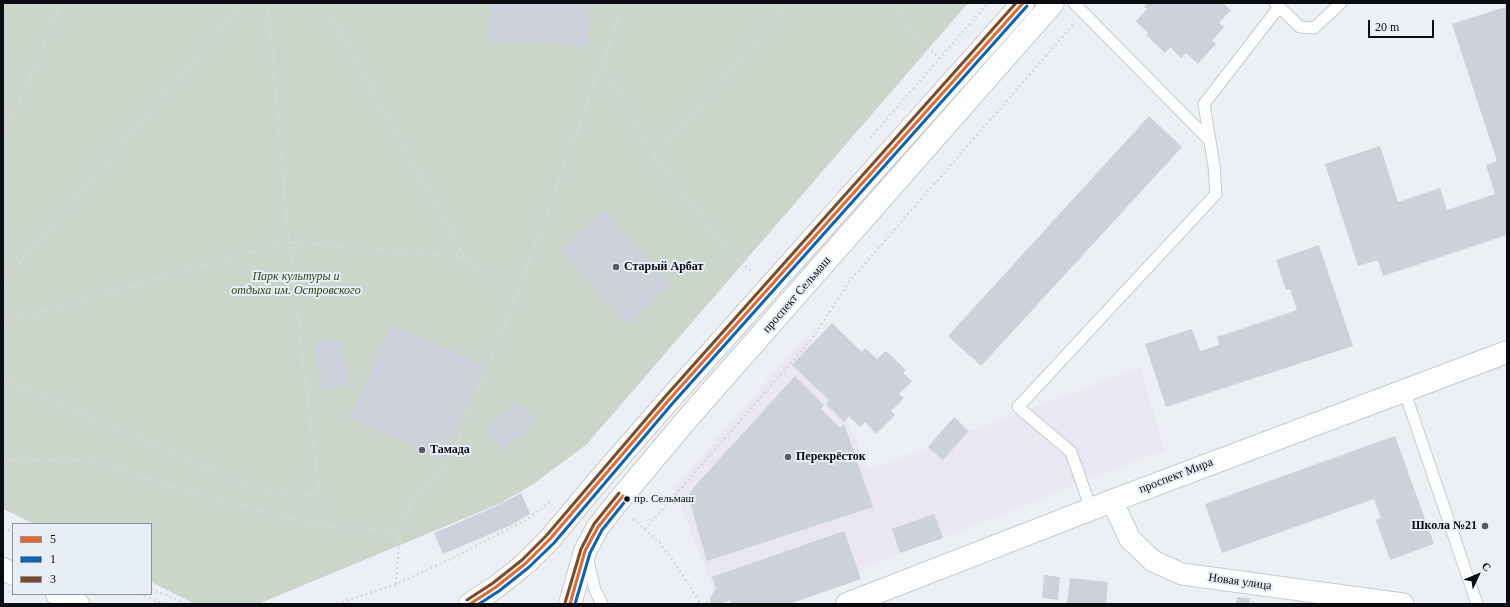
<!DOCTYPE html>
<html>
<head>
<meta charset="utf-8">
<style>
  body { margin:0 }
  #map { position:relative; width:1510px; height:607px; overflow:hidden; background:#eceff4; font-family:Georgia,serif }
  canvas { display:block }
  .frame { position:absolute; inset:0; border:4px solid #0a0c0f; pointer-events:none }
  .legend { position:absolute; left:12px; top:523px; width:140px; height:72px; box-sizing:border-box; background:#e8eef8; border:1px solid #8f949b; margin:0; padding:5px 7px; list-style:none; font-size:12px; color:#0a0c0f }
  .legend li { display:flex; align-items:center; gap:8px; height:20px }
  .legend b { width:20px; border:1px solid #8f949b }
  .north { position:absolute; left:1458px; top:555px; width:40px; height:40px; -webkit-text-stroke:3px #e8eef8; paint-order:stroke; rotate:46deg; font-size:11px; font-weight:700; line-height:16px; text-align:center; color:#0a0c0f }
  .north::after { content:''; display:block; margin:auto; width:14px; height:18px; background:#0a0c0f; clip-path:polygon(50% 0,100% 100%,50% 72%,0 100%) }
  .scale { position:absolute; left:1368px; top:20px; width:66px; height:18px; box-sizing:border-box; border:2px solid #0a0c0f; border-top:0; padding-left:5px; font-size:12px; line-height:14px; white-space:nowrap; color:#0a0c0f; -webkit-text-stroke:3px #e8eef8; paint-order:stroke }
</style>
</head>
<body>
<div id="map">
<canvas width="1510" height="607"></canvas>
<div class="frame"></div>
<ul class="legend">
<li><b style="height:5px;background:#f26522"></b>5</li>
<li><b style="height:5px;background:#0065bd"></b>1</li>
<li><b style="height:5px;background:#7a4b2a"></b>3</li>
</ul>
<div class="north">С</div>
<div class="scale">20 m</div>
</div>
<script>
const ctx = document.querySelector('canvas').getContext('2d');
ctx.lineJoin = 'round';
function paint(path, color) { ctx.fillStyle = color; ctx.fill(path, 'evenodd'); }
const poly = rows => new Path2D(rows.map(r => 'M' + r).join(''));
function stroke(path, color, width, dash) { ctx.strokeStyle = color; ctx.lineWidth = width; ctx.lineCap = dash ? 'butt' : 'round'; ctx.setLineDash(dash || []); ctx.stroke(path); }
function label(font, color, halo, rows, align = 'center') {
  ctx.font = font + ' Georgia,serif'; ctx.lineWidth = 4; ctx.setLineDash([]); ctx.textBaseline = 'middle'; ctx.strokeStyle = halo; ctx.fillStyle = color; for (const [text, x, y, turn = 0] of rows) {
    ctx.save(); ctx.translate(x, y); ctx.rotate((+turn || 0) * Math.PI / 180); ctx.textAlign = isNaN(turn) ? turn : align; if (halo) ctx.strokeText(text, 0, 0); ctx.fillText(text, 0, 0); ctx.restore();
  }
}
const commercial = poly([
  [808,334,869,470,1140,367,1164,450,774,604,719,604,674,488]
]);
const green = poly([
  [3,3,968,3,586,445,532,485,499,504,258,604,195,604,151,582,151,524,34,524,3,509]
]);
const building = poly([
  [491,3,590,3,588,46,489,41],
  [1147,3,1223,3,1231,10,1219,23,1224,27,1212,41,1216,44,1198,64,1186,53,1181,58,1170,47,1165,53,1146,35,1148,33,1136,21,1147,9,1144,7],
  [1505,7,1507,14,1507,235,1383,276,1378,260,1358,266,1325,164,1380,146,1398,202,1440,188,1447,210,1495,194,1486,165,1497,161,1452,24],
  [1149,116,1182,147,981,366,948,336],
  [604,210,672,284,629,324,560,251],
  [1319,245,1353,346,1166,407,1145,344,1192,329,1200,351,1219,345,1217,337,1297,310,1290,289,1286,290,1276,260],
  [832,323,862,352,865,348,877,359,886,351,906,370,903,373,912,381,899,394,904,398,891,411,895,415,876,434,865,422,860,427,849,416,844,422,826,404,829,400,792,365],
  [392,325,485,366,444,460,350,418],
  [343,340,347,385,320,388,315,343],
  [795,376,824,405,821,409,840,428,844,424,873,507,707,561,688,496,695,486],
  [517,400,537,421,505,451,485,430],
  [954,417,969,431,943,460,928,447],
  [1395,436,1434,544,1390,560,1376,520,1381,518,1374,499,1222,553,1205,504],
  [521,493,530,514,509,526,443,554,434,533,499,505],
  [934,514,943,538,900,553,892,529],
  [844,531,861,579,789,604,732,604,730,600,719,604,711,604,710,598,716,588,712,577],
  [1044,575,1060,577,1058,600,1042,598],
  [1070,578,1108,582,1106,604,1067,604],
  [1237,597,1250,598,1249,604,1236,604]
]);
const path = poly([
  [268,3,289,242,320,500,320,526],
  [324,3,465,257,515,300],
  [777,3,783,10],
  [896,3,913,34,940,59],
  [602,63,654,158,729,252,752,272],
  [870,138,988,3],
  [3,139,61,3],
  [654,158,783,10,796,3],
  [3,282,244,3],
  [3,322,289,242,465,257],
  [3,379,247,485,297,497,319,493],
  [3,460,94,461,185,490,320,526,400,531],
  [633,519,660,543,674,562,701,604],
  [3,528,13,532],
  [645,529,812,339,849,282,1073,25],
  [396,584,400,531,413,499,446,468,515,300,624,3],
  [151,589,187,604],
  [140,594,164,604],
  [337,604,396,584,453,558,527,519,550,502]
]);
const service = poly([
  [1074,3,1209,140],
  [1275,3,1300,27,1314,28,1341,3],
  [1404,390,1477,604],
  [1091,509,1071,452,1018,407,1216,194,1214,166,1204,104,1279,7],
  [587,557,595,590,602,604]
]);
const minor = poly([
  [1112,501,1130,539,1153,561,1182,574,1403,604]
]);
const tertiary = poly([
  [847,604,1112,501,1507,352]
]);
const secondary = poly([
  [470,604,496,587,525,564,550,539,594,486,668,401,1023,3],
  [570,604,585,551,598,527,616,504,688,418,1053,3]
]);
const primary = poly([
  [3,569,13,574],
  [57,594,78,604]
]);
const bus1 = poly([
  [470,604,496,587,525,564,550,539,668,401,1023,3],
  [570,604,585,551,598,527,623,496]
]);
const bus2 = poly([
  [479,604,499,591,528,568,554,543,672,404,1027,6],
  [575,604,590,553,602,530,627,499]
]);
const bus3 = poly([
  [467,600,493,583,522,560,546,536,664,398,1016,3],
  [565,603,581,549,594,524,619,493]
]);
const markers = [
  [616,267,4,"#595b5f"],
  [422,450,4,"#595b5f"],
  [788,457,4,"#595b5f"],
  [627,499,3.5,"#0a0c0f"],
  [1485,526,4,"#595b5f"]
];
const busNames = [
  ["пр. Сельмаш",634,499]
];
const poiNames = [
  ["Старый Арбат",624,267],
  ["Тамада",430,450],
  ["Перекрёсток",796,457],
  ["Школа №21",1477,526,"right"]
];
const parkNames = [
  ["Парк культуры и",296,277],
  ["отдыха им. Островского",296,291]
];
const streetNames = [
  ["проспект Сельмаш",797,295,-49],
  ["проспект Мира",1176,476,-21],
  ["Новая улица",1240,582,8]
];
paint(commercial, '#eae6f4');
paint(green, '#cad6c9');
paint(building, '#ccd1db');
stroke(service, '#c8cbcf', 13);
stroke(minor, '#c8cbcf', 23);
stroke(tertiary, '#c8cbcf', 24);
stroke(secondary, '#c8cbcf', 24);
stroke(primary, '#c8cbcf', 24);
stroke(path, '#d8d8da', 2.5, [2, 3]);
stroke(service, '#fcfdfd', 11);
stroke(minor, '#fcfdfd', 21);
stroke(tertiary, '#fcfdfd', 22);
stroke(secondary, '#fcfdfd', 22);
stroke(primary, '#fcfdfd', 22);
stroke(bus1, '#f26522', 3);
stroke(bus2, '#0065bd', 3);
stroke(bus3, '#7a4b2a', 3);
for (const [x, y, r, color] of markers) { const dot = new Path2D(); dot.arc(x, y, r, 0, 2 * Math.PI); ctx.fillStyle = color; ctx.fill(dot); stroke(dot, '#e8eef8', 1.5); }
label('11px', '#0a0c0f', '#e8eef8', busNames, 'left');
label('bold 12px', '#0a0c0f', '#e8eef8', poiNames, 'left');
label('italic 12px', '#274810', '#e8eef8', parkNames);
label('12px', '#0a0c0f', '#e8eef8', streetNames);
</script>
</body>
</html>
